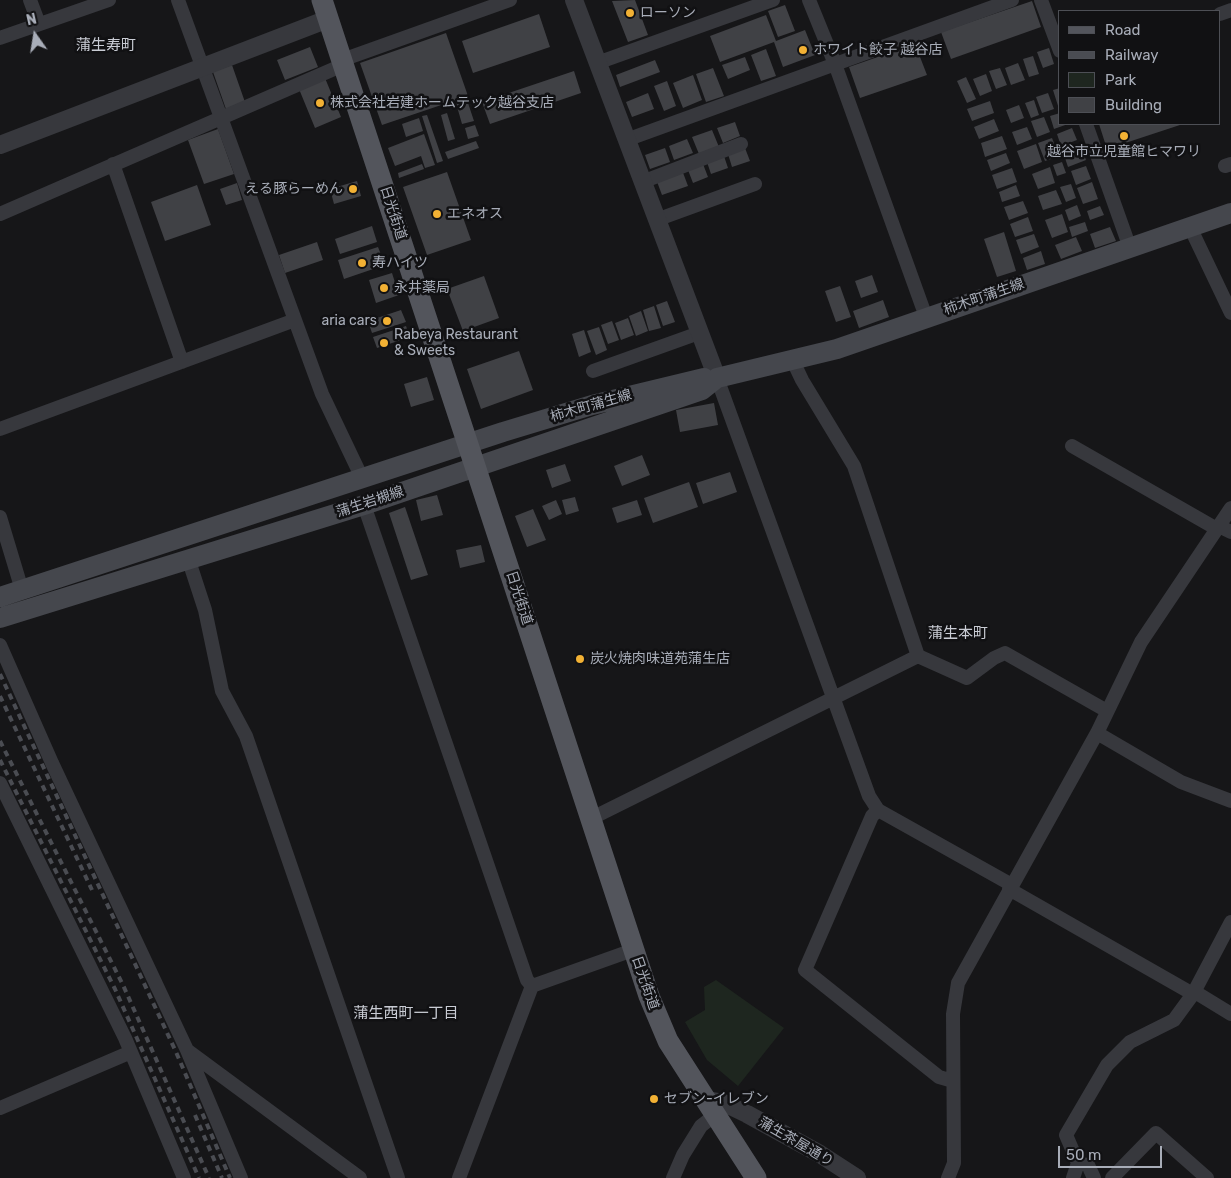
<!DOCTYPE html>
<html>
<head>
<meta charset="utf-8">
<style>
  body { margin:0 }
  #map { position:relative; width:1231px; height:1178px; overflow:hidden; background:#161618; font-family:Rubik,sans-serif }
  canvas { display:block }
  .legend { position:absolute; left:1058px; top:10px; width:162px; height:115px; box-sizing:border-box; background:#111113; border:1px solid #4d4f55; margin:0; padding:6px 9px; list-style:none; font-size:15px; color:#a8adb8 }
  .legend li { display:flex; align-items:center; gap:10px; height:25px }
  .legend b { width:25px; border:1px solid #4d4f55 }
  .north { position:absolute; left:10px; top:10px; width:50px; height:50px; -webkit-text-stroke:4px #111113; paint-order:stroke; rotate:347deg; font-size:14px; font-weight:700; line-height:20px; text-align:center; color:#a8adb8 }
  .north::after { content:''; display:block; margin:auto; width:18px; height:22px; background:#a8adb8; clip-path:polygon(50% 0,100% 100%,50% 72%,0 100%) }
  .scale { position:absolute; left:1058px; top:1146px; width:104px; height:22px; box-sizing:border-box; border:2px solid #a8adb8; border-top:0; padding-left:6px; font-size:15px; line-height:18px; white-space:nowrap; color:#a8adb8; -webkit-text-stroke:4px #111113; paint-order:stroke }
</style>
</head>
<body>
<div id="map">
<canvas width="1231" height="1178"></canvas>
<ul class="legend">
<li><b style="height:6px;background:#53555c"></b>Road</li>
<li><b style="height:6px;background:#4a4c52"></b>Railway</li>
<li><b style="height:14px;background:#1e261f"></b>Park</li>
<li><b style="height:14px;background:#404145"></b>Building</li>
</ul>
<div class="north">N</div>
<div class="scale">50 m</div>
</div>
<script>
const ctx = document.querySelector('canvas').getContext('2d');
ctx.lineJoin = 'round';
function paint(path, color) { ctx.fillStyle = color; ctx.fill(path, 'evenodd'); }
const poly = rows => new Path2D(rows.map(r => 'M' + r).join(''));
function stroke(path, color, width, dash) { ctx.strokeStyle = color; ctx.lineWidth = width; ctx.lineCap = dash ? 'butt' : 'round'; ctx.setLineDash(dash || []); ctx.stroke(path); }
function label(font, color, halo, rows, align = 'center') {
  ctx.font = font + ' Rubik,"Noto Sans JP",sans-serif'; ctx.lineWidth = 5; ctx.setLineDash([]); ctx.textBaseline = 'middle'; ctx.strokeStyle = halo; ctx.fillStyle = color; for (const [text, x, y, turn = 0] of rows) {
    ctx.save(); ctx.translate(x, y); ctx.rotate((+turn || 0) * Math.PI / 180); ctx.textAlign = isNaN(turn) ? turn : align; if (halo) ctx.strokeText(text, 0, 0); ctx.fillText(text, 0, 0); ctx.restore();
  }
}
const green = poly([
  [716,980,784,1028,738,1086,707,1060,685,1022,705,1010,704,987]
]);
const building = poly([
  [635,0,648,35,628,42,612,1],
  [1032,1,1041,27,951,59,941,32],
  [785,5,795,31,778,37,768,11],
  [539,14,550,47,473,73,462,41],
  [766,15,776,41,805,30,815,55,783,67,774,42,720,62,710,36],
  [446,33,468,96,382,125,360,63],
  [915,44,927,75,860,98,849,67],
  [310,47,318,67,285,80,277,60],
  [1049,48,1054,64,1043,68,1037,52],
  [766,49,776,76,761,81,751,55],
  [1033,56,1039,74,1029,77,1023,59],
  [745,57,750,70,728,79,722,65],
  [655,60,660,72,620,87,616,75],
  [1018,63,1025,80,1011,85,1005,68],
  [232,65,246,105,227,112,213,72],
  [713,68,724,96,706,102,696,74],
  [1000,68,1007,85,996,89,989,71],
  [574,71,581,93,490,124,482,102],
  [986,74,992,91,980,96,973,79],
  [693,75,702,100,683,108,673,83],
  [966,77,976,99,967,103,957,81],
  [325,78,341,117,315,128,299,89],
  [667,81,676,106,664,111,654,86],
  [1060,88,1060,109,1059,109,1053,90],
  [648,93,654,109,632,117,626,102],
  [1048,93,1054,109,1042,113,1036,97],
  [467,100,474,121,462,124,456,103],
  [1034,100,1039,115,1031,118,1025,103],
  [990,101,994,113,972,121,967,109],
  [1019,105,1024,118,1011,123,1006,110],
  [447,113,455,139,448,141,441,115],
  [1060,113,1060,124,1068,124,1054,129,1050,116],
  [427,115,443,161,437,163,422,116],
  [1044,117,1050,132,1037,137,1031,121],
  [419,118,423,131,406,137,402,124],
  [994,119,999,131,979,139,974,127],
  [735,122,740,136,723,143,717,128],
  [1099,124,1183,124,1107,149],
  [475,125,479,136,468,139,465,128],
  [1027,127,1032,139,1017,145,1012,132],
  [1072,128,1077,140,1061,146,1057,134],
  [218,129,234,174,204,184,188,140],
  [712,130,719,147,699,154,692,137],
  [424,134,435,165,425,168,421,156,395,166,388,148],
  [1002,136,1007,149,985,157,981,143],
  [1052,138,1059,156,1045,161,1038,143],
  [687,139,693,153,674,160,669,146],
  [476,141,479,148,448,159,445,152],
  [1036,144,1042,162,1024,169,1017,151],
  [1080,145,1086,160,1068,167,1063,152],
  [665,148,670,162,650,169,645,155],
  [745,148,750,161,732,167,728,154],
  [1006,153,1010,163,991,171,987,160],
  [724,156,728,168,711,174,707,162],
  [1062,162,1066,173,1057,176,1053,165],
  [422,164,424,169,399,178,398,173],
  [703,164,708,177,693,183,688,170],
  [1086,166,1091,179,1076,185,1071,171],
  [1050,167,1055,183,1038,189,1032,174],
  [1012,168,1017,182,997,189,992,175],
  [682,170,688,186,662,195,656,179],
  [447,172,471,240,427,255,403,187],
  [357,181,361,196,334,204,330,189],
  [1092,182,1098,199,1083,204,1077,188],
  [237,183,242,200,226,205,220,189],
  [1071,184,1076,198,1066,202,1060,187],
  [197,185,211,225,165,241,151,202],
  [1016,185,1020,196,1002,202,999,192],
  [1056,190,1062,204,1043,210,1038,196],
  [1023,201,1028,213,1009,220,1004,207],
  [1077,205,1081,216,1069,221,1065,210],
  [1100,206,1104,215,1090,220,1087,211],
  [1062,214,1068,232,1052,238,1045,220],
  [1028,217,1033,231,1015,237,1010,224],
  [1085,222,1088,231,1072,237,1069,227],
  [372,226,377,242,340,254,335,239],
  [1110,227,1116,241,1095,248,1090,234],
  [1004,232,1016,271,997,277,984,239],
  [1034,234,1039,247,1021,254,1016,240],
  [1076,237,1082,251,1061,259,1055,245],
  [317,242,323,260,285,273,279,255],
  [378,247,385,265,344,279,338,260],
  [1041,251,1045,264,1027,270,1023,258],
  [392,273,399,295,376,303,369,280],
  [872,275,878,292,861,298,855,281],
  [484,276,499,318,463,331,447,289],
  [840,286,851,317,836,322,825,291],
  [883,300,889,317,859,328,853,311],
  [667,301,675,322,663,326,656,305],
  [654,306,661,328,649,331,643,310],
  [401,310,406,322,372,333,368,321],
  [641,311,648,331,636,336,629,316],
  [628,318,634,335,621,340,615,323],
  [612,321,619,340,608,344,601,325],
  [406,326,410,337,377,348,373,337],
  [599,327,607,350,596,355,587,331],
  [584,330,591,352,579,357,572,334],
  [519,351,533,390,481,409,467,369],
  [427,377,434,400,411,407,404,384],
  [714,403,718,425,680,432,676,410],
  [642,455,650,475,622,486,614,466],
  [565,464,571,481,552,488,546,470],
  [730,472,737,492,703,504,696,483],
  [689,482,698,507,653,523,644,498],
  [437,495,443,515,421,521,416,500],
  [575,497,579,511,566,515,562,500],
  [556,500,562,514,549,520,542,506],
  [637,500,642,515,617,523,612,508],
  [405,507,428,575,411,580,389,513],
  [533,509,546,540,527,547,515,516],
  [481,545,485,562,460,568,456,550]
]);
const minor = poly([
  [30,0,39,24],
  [178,0,322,394,362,478],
  [809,0,835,64,926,317],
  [1041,0,1060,51],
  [1220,14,1231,10],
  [0,38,109,0],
  [342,60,510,0],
  [597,63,773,0],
  [1086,124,1130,248],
  [626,140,1012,0],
  [113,164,182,362],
  [1225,166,1231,164],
  [642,182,741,144],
  [0,214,343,65],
  [656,220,755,184],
  [1190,227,1231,313],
  [793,361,802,380,854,466,918,656,967,678,994,658,1005,653,1107,711],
  [593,371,699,333],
  [717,378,869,796,878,810,1012,885],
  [0,429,295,320],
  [1072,446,1217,529],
  [364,505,527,980,532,986],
  [0,517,22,590],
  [1219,526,1231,532],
  [188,558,205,610,222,691,246,736,398,1178],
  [0,645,52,763,187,1050,241,1178],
  [1097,733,1181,782,1231,801],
  [0,783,125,1038,184,1178],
  [878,810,872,816,805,970,939,1077,953,1081],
  [590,819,918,656],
  [1009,889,1193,994],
  [1195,992,1231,1014],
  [188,1051,360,1178],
  [0,1108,131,1052],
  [459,1178,532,986,633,950],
  [673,1178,683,1155,701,1126,715,1115],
  [948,1178,954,1163,953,1014,958,983,1097,733,1141,642,1231,508],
  [1073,1178,1078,1163],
  [1094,1178,1088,1165,1078,1163,1066,1135,1107,1065,1130,1042,1174,1020,1193,994,1231,922],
  [1112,1178,1156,1133,1207,1178]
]);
const tertiary = poly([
  [574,0,717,378],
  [0,145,328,19],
  [705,1100,724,1103,747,1114,820,1154,857,1178]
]);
const secondary = poly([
  [0,597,503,432,592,405,704,378],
  [0,618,364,505,702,390,717,378,837,349,1231,213]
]);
const primary = poly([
  [322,0,649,996,668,1041,756,1178]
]);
const rail = poly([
  [0,674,176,1052,230,1178],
  [0,696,92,890],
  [0,741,123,985,209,1178],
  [0,760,115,989,199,1178],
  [195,1115,222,1178]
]);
const markers = [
  [630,13,5,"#f2b134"],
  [803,50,5,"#f2b134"],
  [320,103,5,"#f2b134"],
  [1124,136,5,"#f2b134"],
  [353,189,5,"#f2b134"],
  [437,214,5,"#f2b134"],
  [362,263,5,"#f2b134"],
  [384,288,5,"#f2b134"],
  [387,321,5,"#f2b134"],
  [384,343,5,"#f2b134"],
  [580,659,5,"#f2b134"],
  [654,1099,5,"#f2b134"]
];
const poiNames = [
  ["ローソン",640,13],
  ["ホワイト餃子 越谷店",813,50],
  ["株式会社岩建ホームテック越谷支店",330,103],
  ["越谷市立児童館ヒマワリ",1124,152,"center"],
  ["える豚らーめん",343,189,"right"],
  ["エネオス",447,214],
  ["寿ハイツ",372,263],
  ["永井薬局",394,288],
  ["aria cars",377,321,"right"],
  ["Rabeya Restaurant",394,335],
  ["& Sweets",394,351],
  ["炭火焼肉味道苑蒲生店",590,659],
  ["セブン-イレブン",664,1099]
];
const streetNames = [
  ["日光街道",393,213,72],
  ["柿木町蒲生線",984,297,-19],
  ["柿木町蒲生線",591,406,-16],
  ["蒲生岩槻線",370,502,-18],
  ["日光街道",519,598,72],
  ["日光街道",645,983,71],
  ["蒲生茶屋通り",796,1142,30]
];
const neighbourhoodNames = [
  ["蒲生寿町",106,46],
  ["蒲生本町",958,634],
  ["蒲生西町一丁目",406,1014]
];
paint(green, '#1e261f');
paint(building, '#404145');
stroke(minor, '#37383d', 14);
stroke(tertiary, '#37383d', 18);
stroke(secondary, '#45474d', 20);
stroke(primary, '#53555c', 21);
stroke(rail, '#4a4c52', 4, [6, 5]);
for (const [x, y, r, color] of markers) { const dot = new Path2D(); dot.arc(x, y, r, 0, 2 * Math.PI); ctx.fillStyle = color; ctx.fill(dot); stroke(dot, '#111113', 2); }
label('14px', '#a8adb8', '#111113', poiNames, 'left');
label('14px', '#a8adb8', '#111113', streetNames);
label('15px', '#c9ccd4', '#111113', neighbourhoodNames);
</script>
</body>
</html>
